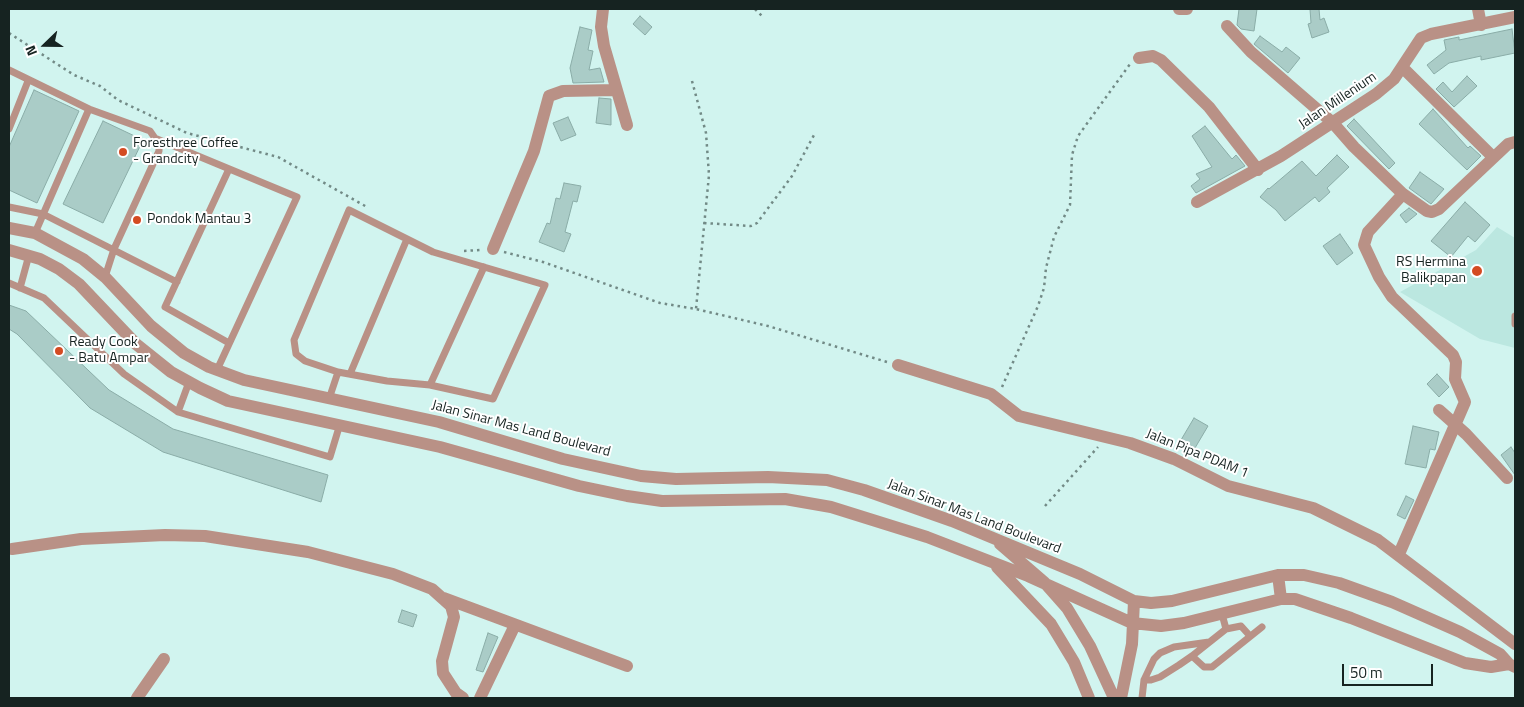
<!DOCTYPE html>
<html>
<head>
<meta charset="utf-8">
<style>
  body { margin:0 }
  #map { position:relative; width:1524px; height:707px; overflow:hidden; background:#d1f4ef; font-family:"Titillium Web",sans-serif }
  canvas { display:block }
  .frame { position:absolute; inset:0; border:10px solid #162321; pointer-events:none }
  .north { position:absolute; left:20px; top:20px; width:50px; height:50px; -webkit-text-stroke:4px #fff; paint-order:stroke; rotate:248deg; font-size:14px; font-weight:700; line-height:20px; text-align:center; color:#162321 }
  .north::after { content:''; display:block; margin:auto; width:18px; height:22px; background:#162321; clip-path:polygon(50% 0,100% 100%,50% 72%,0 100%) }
  .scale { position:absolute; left:1342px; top:664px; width:91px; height:22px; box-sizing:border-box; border:2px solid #162321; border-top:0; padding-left:6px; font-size:15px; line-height:18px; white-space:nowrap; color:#162321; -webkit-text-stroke:4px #fff; paint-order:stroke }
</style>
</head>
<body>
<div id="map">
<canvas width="1524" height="707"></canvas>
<div class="frame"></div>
<div class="north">N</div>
<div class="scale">50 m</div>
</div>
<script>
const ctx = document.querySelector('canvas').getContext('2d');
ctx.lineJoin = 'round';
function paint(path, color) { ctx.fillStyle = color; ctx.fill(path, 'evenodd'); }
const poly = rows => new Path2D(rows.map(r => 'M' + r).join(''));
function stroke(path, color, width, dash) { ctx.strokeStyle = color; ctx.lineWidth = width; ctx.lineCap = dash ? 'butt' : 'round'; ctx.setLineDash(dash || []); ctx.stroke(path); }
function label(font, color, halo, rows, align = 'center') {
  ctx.font = font + ' "Titillium Web",sans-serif'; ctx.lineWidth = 4; ctx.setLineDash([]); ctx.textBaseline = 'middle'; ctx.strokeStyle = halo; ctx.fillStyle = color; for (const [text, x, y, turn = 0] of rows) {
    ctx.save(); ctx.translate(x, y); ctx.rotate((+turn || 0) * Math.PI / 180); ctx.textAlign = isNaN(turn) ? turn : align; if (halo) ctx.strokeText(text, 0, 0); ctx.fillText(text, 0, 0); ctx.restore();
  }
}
const built = poly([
  [1497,227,1515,238,1515,348,1480,339,1400,292,1476,250]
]);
const building = poly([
  [1239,9,1257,9,1254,31,1241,29,1237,25,1239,9],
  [1310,9,1319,9,1320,20,1324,18,1329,32,1312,38,1308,24,1311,23,1310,9],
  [640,16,652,27,645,35,633,24,640,16],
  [580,27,592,30,588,50,593,51,589,70,600,68,604,82,573,83,570,68,580,27],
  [1512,29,1515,53,1481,60,1481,56,1449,63,1434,74,1427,65,1446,50,1444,40,1459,37,1459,40,1512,29],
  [1260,36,1282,52,1286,47,1300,58,1288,73,1254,44,1260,36],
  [1467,76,1477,86,1454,107,1436,89,1443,82,1452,92,1467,76],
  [34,90,79,111,37,203,9,190,9,147,34,90],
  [599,98,611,99,611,125,596,123,599,98],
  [1433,109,1468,148,1470,146,1481,156,1467,170,1419,124,1433,109],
  [568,117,576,135,561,141,553,123,568,117],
  [1354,119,1395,163,1389,169,1347,126,1354,119],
  [103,121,143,140,103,223,63,204,103,121],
  [1205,126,1232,159,1236,155,1245,166,1196,193,1191,186,1200,179,1196,174,1212,167,1192,136,1205,126],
  [1337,155,1349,167,1327,188,1330,192,1319,202,1315,197,1285,221,1276,210,1260,197,1268,188,1269,189,1302,161,1316,176,1337,155],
  [1420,172,1444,189,1431,204,1409,188,1420,172],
  [564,183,581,186,577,202,573,201,565,232,571,234,564,252,539,242,547,223,550,224,556,198,560,199,564,183],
  [1465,202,1490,225,1475,242,1468,236,1451,257,1431,241,1465,202],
  [1409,208,1417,214,1406,223,1400,215,1409,208],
  [1340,234,1353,253,1337,265,1323,246,1340,234],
  [9,305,26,311,109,390,173,429,328,475,321,502,163,452,90,408,17,334,9,329,9,305],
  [1437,374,1449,387,1439,397,1427,384,1437,374],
  [1194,418,1208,426,1192,453,1178,445,1194,418],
  [1413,426,1439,432,1435,450,1430,449,1426,468,1405,464,1413,426],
  [1511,447,1515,453,1515,475,1501,455,1511,447],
  [1406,496,1414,500,1405,519,1397,515,1406,496],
  [402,610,417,615,413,627,398,622,402,610],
  [488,633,498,637,483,672,476,670,488,633]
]);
const path = poly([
  [755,9,763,17],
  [9,33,74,75,100,86,118,100,187,133,278,157,367,207],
  [692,81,706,133,709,175,696,309],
  [704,223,751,226,757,223,792,176,814,135],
  [464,251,481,250],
  [504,252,543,262,660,303,696,309,768,326,887,362],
  [1002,387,1038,306,1044,288,1046,268,1054,237,1070,205,1072,155,1078,136,1130,64],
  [1045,506,1098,447]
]);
const service = poly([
  [9,70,89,109,35,233],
  [89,109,150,131,159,144,159,151,114,249,105,277],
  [9,129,28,81],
  [157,139,297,197,217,370],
  [229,169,165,307,229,343],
  [9,207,43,214,177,282],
  [9,283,44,298,124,374,178,412,330,457,340,424],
  [20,288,29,255],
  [1515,316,1515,324],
  [350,374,407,239],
  [430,385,484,267],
  [329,399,338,372,305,361,296,354,294,340,349,210,433,252,545,285,493,399,430,385,387,381,338,372],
  [178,412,189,382],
  [1226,629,1241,626,1250,636],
  [1209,642,1174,647,1160,653,1154,659,1144,680,1151,680,1160,677,1179,665,1192,656,1226,629,1222,614],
  [1192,656,1204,667,1212,667,1262,627],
  [1142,698,1144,680]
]);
const minor = poly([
  [603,9,601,27,604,46,627,125],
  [1179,9,1187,9],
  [1478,9,1481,25],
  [1227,26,1251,52,1333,123,1354,147,1403,194,1427,211,1432,212,1439,209,1508,144,1515,142],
  [1139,58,1153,56,1161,60,1209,107,1258,170],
  [1402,67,1493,157],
  [1197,202,1281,156,1376,94,1394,79,1421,38,1431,34,1515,17],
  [493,249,534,151,549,96,563,91,616,90],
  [898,365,991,394,1019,416,1130,443,1174,459,1228,486,1313,508,1378,540,1515,644],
  [1439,410,1466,434,1507,478],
  [12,549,81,539,165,535,205,536,308,552,393,574,432,589,451,606,454,617,442,661,443,673,456,693,463,698],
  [1399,554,1465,402,1455,379,1456,362,1453,355,1392,297,1379,277,1364,245,1368,232,1403,194],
  [444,598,627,666],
  [137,698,164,659],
  [480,698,515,625]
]);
const tertiary = poly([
  [9,228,35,233,83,259,105,277,151,326,184,353,209,367,244,380,439,422,563,459,641,476,676,479,768,477,827,480,864,490,952,521,1080,574,1134,601,1151,603,1172,601,1278,575,1304,575,1339,583,1392,602,1460,632,1500,654,1509,664],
  [9,250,40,259,59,269,79,284,136,344,171,372,200,388,228,401,440,447,579,486,627,496,662,501,785,499,831,507,927,537,1028,576,1132,623,1161,626,1184,623,1281,599,1295,599,1351,618,1465,663,1491,667,1509,664,1515,667],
  [1000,544,1044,582,1067,608,1090,646,1114,698],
  [997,567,1051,624,1074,662,1089,698],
  [1278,575,1281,599],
  [1121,698,1132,644,1134,601]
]);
const markers = [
  [123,152,5,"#d44b22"],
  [137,220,5,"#d44b22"],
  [1477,271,6,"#d44b22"],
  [59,351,5,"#d44b22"]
];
const streetNames = [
  ["Jalan Millenium",1338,101,-34],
  ["Jalan Sinar Mas Land Boulevard",521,429,15],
  ["Jalan Pipa PDAM 1",1197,454,22],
  ["Jalan Sinar Mas Land Boulevard",974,517,21]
];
const poiNames = [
  ["Foresthree Coffee",133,144],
  ["- Grandcity",133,160],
  ["Pondok Mantau 3",147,220],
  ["RS Hermina",1466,263,"right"],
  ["Balikpapan",1466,279,"right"],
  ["Ready Cook",69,343],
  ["- Batu Ampar",69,359]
];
paint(built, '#bbe7e0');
paint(building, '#aaccc7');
stroke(building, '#8aaca7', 1);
stroke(path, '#728a86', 2.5, [2.5, 4]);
stroke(service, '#b99186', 7);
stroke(minor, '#b99186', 12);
stroke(tertiary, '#b99186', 12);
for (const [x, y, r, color] of markers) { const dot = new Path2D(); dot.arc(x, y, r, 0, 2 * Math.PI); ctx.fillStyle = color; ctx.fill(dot); stroke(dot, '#fff', 2); }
label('14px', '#162321', '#fff', streetNames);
label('14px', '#162321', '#fff', poiNames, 'left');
</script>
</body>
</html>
